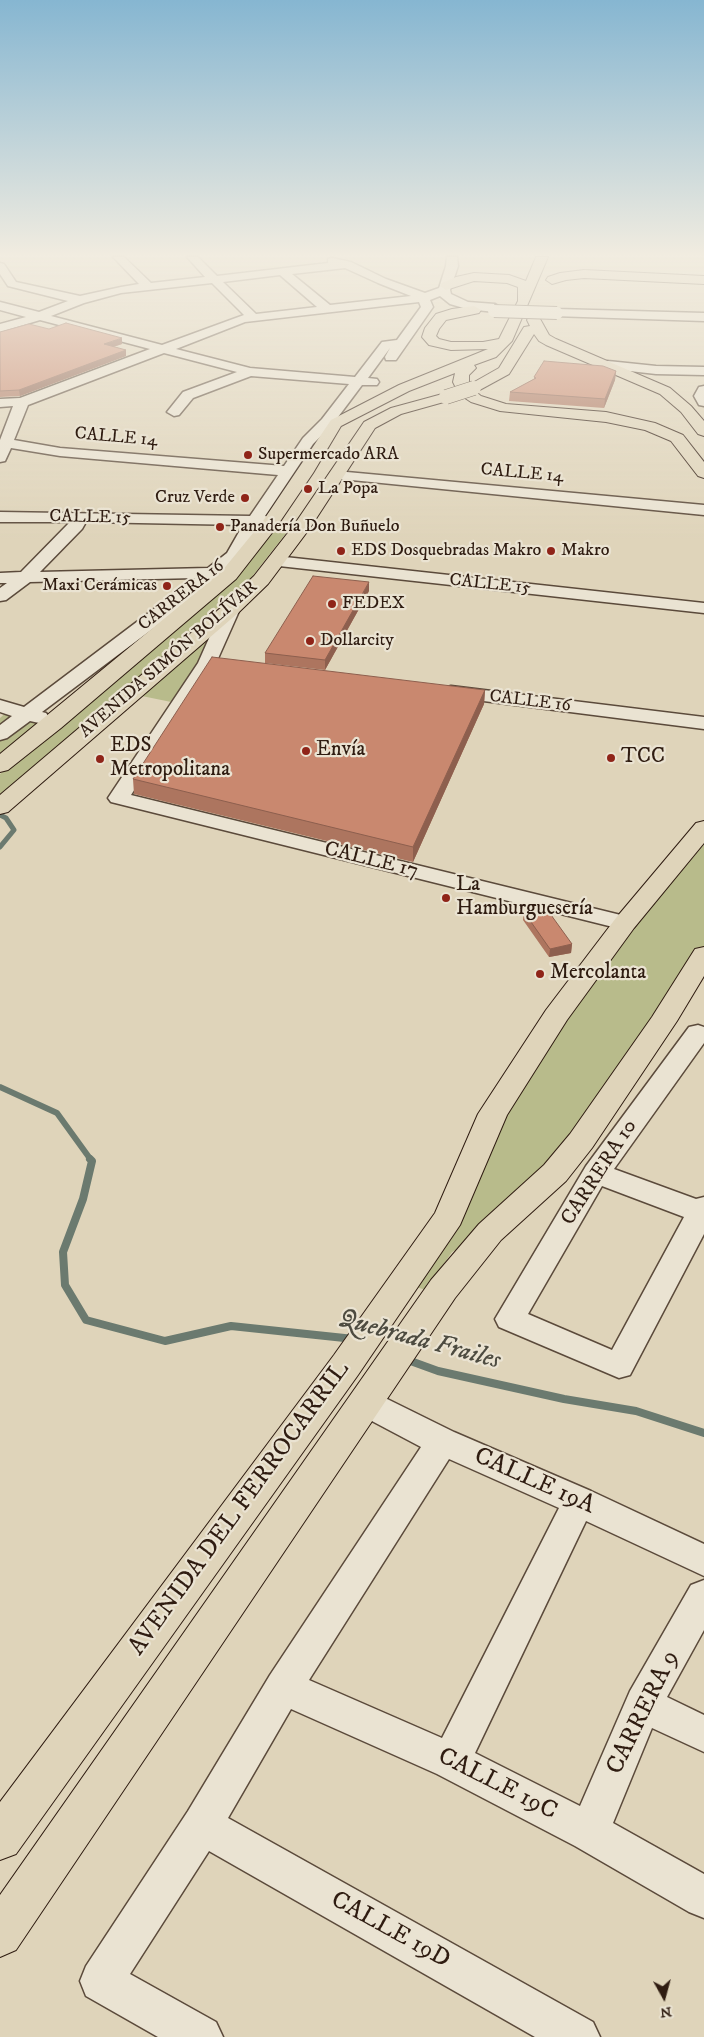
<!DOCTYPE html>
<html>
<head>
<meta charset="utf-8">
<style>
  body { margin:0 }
  #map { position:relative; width:704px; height:2037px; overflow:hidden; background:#dfd4ba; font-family:"IM FELL DW Pica",serif }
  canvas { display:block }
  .north { position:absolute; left:639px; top:1972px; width:50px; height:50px; -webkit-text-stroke:4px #eae3d2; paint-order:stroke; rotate:173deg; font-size:14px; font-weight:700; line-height:20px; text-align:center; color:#2f1c11 }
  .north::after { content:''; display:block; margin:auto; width:18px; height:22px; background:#2f1c11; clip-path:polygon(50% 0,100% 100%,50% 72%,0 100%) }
</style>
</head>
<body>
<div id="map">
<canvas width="704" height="2037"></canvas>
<div class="north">N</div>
</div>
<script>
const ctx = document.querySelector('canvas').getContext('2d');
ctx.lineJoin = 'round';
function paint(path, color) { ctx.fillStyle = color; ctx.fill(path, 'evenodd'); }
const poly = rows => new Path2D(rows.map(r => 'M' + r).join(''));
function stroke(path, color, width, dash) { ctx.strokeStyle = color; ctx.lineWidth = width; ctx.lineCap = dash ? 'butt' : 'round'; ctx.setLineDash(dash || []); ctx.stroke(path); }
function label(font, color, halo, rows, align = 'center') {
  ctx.font = font + ' "IM FELL DW Pica",serif'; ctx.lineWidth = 4.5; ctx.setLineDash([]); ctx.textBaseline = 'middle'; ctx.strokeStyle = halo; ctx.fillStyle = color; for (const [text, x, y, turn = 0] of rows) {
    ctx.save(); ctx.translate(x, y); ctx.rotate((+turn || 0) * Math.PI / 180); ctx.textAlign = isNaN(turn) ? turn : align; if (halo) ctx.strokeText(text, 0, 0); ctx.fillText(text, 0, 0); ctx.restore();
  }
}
const green = poly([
  [278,526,291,527,251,578,0,799,0,774,60,727,236,576],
  [231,609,181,704,132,694],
  [11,708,53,723,0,765,0,718],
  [704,828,704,955,581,1141,490,1232,452,1252,426,1290,416,1287,493,1114]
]);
const streamFar2 = poly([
  [0,815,6,818,14,830,0,847]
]);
const streamFar1 = poly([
  [0,1087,57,1113,91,1160]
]);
const stream = poly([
  [90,1159,92,1161,83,1199,63,1252,65,1285,86,1320,165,1341,231,1326,354,1339],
  [405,1359,438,1371,564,1399,636,1411,704,1433]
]);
const minor = poly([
  [113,257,124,257,151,283,205,277,187,257,198,257,217,276,328,263,328,259,332,258,351,262,386,279,425,293,439,288,446,266,447,257,457,257,458,266,450,290,451,294,468,302,495,304,501,308,495,312,467,309,450,304,440,296,430,300,433,307,396,360,386,360,385,357,390,348,368,378,377,379,379,382,377,385,362,385,332,425,313,444,265,516,273,518,275,521,273,524,259,526,239,559,187,603,42,712,46,713,49,717,46,721,39,723,30,721,7,738,0,740,0,725,12,716,0,712,0,700,24,707,195,578,30,582,6,600,0,601,0,588,7,583,0,583,0,573,21,572,70,522,0,522,0,512,250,516,278,475,60,456,11,448,5,461,0,462,0,440,13,406,0,407,0,399,20,398,150,349,40,320,0,332,0,324,26,317,0,310,0,302,39,312,68,301,8,286,0,274,0,263,4,264,16,282,80,296,121,287,139,284,113,257],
  [345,268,378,283,411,296,330,305,292,274,345,268],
  [280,275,317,307,256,314,223,282,280,275],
  [212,283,244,315,162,345,51,316,84,303,121,293,212,283],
  [419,302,421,307,397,340,382,342,355,377,250,368,176,349,245,322,419,302],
  [164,353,237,372,183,392,167,412,174,416,179,415,193,398,251,376,349,384,322,419,303,438,284,466,60,448,14,440,28,405,164,353],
  [86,522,243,525,227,553,208,568,40,572,82,529,86,522],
  [557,309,704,313,704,321,553,316,551,313,553,310,557,309],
  [608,361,656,366,704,367,704,375,656,374,603,368,602,365,603,362,608,361],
  [704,386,704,406,699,405,694,396,699,387,704,386],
  [336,471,704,505,704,515,331,478,329,475,331,472,336,471],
  [276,556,704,603,704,613,270,565,268,561,270,557,276,556],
  [231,604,237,605,240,609,216,663,131,795,633,918,637,923,633,928,625,930,111,802,108,798,198,663,222,609,225,605,231,604],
  [451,686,704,717,704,729,444,696,442,692,444,688,451,686],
  [698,1025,704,1027,704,1043,614,1169,696,1199,704,1197,704,1234,630,1375,619,1378,499,1327,495,1319,586,1166,689,1027,698,1025],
  [602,1186,684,1217,612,1350,528,1314,602,1186],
  [364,1389,375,1393,454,1432,591,1491,704,1544,704,1576,586,1521,475,1753,580,1806,630,1691,691,1585,704,1580,704,1630,667,1697,704,1715,704,1752,652,1728,613,1823,704,1874,704,1918,689,1912,575,1846,437,1774,291,1709,228,1818,593,2022,600,2037,535,2037,209,1851,130,1974,216,2022,223,2037,158,2037,86,1996,80,1981,86,1966,188,1811,270,1675,421,1447,353,1411,348,1402,353,1393,364,1389],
  [449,1459,559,1508,442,1738,309,1680,449,1459]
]);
const major = poly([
  [536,257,548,257,512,341,496,357,474,365,476,368,469,375,469,385,499,368,524,327,530,326,527,320,529,317,539,317,549,335,556,339,670,388,691,406,704,421,704,436,698,434,681,412,660,394,546,345,539,341,534,334,509,374,476,392,481,396,506,404,606,412,655,423,683,435,704,462,704,478,698,476,671,441,645,430,606,422,500,411,471,402,459,394,453,382,455,373,409,391,341,426,313,473,275,529,236,579,61,728,8,770,0,772,0,754,222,571,263,521,331,420,399,385,488,349,451,350,429,345,422,337,425,328,436,314,452,309,474,306,481,310,479,313,446,320,439,329,436,336,439,339,451,342,483,342,499,339,518,301,518,287,507,283,474,281,446,290,440,286,442,283,456,277,474,273,509,275,526,281,536,257],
  [584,270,704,276,704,284,584,278,566,280,552,284,546,280,548,277,560,273,584,270],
  [446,393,451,394,453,397,451,400,401,414,375,428,310,528,268,584,238,613,8,812,0,814,0,795,224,605,254,576,294,525,364,422,391,408,446,393],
  [704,821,704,843,634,928,567,1020,507,1115,460,1225,358,1375,16,1854,0,1860,0,1802,334,1355,435,1213,478,1114,546,1010,616,918,696,823,704,821],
  [704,947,704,976,677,1021,592,1148,566,1181,501,1240,455,1298,16,1950,0,1957,0,1895,431,1280,479,1224,544,1165,570,1134,652,1017,695,949,704,947]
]);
const minorBridge = poly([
  [494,311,557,313]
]);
const majorBridge = poly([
  [446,397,474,388]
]);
const wall = poly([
  [49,329,122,344,113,347,126,350,126,356,20,396,0,397,0,332],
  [616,371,615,380,604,408,509,401,510,392,534,379,534,377],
  [369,591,325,670,265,663,265,653],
  [485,690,484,704,413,862,134,794,133,779],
  [524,912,572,944,571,953,549,957,523,920]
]);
const shadedWall = poly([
  [122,338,122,344,104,350,104,344],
  [126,350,126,356,20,396,19,390],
  [616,371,615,380,604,408,605,399],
  [369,582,369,591,325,670,325,660],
  [485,690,484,704,413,862,413,847],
  [572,944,571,953,549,957,550,949]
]);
const building = poly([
  [66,323,122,338,104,344,126,350,19,390,0,391,0,332,29,324,49,329,66,323],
  [544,361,603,366,616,371,605,399,510,392,536,378,534,377,544,361],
  [313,576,369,582,325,660,265,653,313,576],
  [212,657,485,690,413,847,133,779,212,657],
  [546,908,572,944,550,949,524,912,546,908]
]);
const markers = [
  [248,455,5,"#8f2418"],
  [308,489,5,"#8f2418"],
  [245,498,5,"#8f2418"],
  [220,527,5,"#8f2418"],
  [341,551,5,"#8f2418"],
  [551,551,5,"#8f2418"],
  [167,586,5,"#8f2418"],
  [332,604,5,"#8f2418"],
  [310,641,5,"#8f2418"],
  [306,751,5,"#8f2418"],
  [611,758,5,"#8f2418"],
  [100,759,5,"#8f2418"],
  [446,898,5,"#8f2418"],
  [540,974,5,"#8f2418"]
];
const farStreetnames = [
  ["CALLE 14",116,438,5],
  ["CALLE 14",522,474,5],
  ["CALLE 15",90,518,1],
  ["CALLE 15",490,585,6],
  ["CARRERA 16",182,596,-38],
  ["AVENIDA SIMÓN BOLÍVAR",169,660,-41],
  ["CALLE 16",530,702,7]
];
const farPoinames = [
  ["Supermercado ARA",258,455],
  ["La Popa",318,489],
  ["Cruz Verde",235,498,"right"],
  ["Panadería Don Buñuelo",230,527],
  ["EDS Dosquebradas Makro",351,551],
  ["Makro",561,551],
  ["Maxi Cerámicas",157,586,"right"],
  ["FEDEX",342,604],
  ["Dollarcity",320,641]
];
const poiNames = [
  ["EDS",110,747],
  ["Metropolitana",110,771],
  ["Envía",316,751],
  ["TCC",621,758],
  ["La",456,886],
  ["Hamburguesería",456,910],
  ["Mercolanta",550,974]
];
const streetNames = [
  ["CALLE 17",371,861,14],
  ["CARRERA 10",600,1173,-57]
];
const nearStreetnames = [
  ["CALLE 19A",534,1482,24],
  ["AVENIDA DEL FERROCARRIL",240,1509,-54],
  ["CARRERA 9",644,1713,-64],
  ["CALLE 19C",497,1785,27],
  ["CALLE 19D",390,1931,29]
];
const nearWaternames = [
  ["Quebrada Frailes",419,1341,15]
];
paint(green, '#b8bb8b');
stroke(streamFar2, '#6b7a6f', 5);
stroke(streamFar1, '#6b7a6f', 6);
stroke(stream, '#6b7a6f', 8);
stroke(minor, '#5b4a3b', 3);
stroke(major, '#2f1c11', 2);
paint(minor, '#eae3d2');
paint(major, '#dfd4ba');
stroke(minorBridge, '#5b4a3b', 14, []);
stroke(majorBridge, '#2f1c11', 15, []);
stroke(minorBridge, '#eae3d2', 12);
stroke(majorBridge, '#dfd4ba', 14);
paint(wall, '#ad755f');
paint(shadedWall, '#8d5f4e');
paint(building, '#c9886f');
stroke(building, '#8d5f4e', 1);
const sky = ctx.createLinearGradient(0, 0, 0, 542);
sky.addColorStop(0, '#86b6d1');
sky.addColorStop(0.47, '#f1ece0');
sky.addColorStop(1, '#f1ece000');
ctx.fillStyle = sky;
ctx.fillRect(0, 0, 704, 542);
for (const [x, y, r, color] of markers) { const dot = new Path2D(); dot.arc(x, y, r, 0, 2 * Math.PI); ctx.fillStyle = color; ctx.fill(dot); stroke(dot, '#eae3d2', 2); }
label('18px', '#2f1c11', '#eae3d2', farStreetnames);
label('18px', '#2f1c11', '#eae3d2', farPoinames, 'left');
label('21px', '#2f1c11', '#eae3d2', poiNames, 'left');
label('21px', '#2f1c11', '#eae3d2', streetNames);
label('25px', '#2f1c11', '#eae3d2', nearStreetnames);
label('italic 26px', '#4d4b40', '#eae3d2', nearWaternames);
</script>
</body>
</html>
